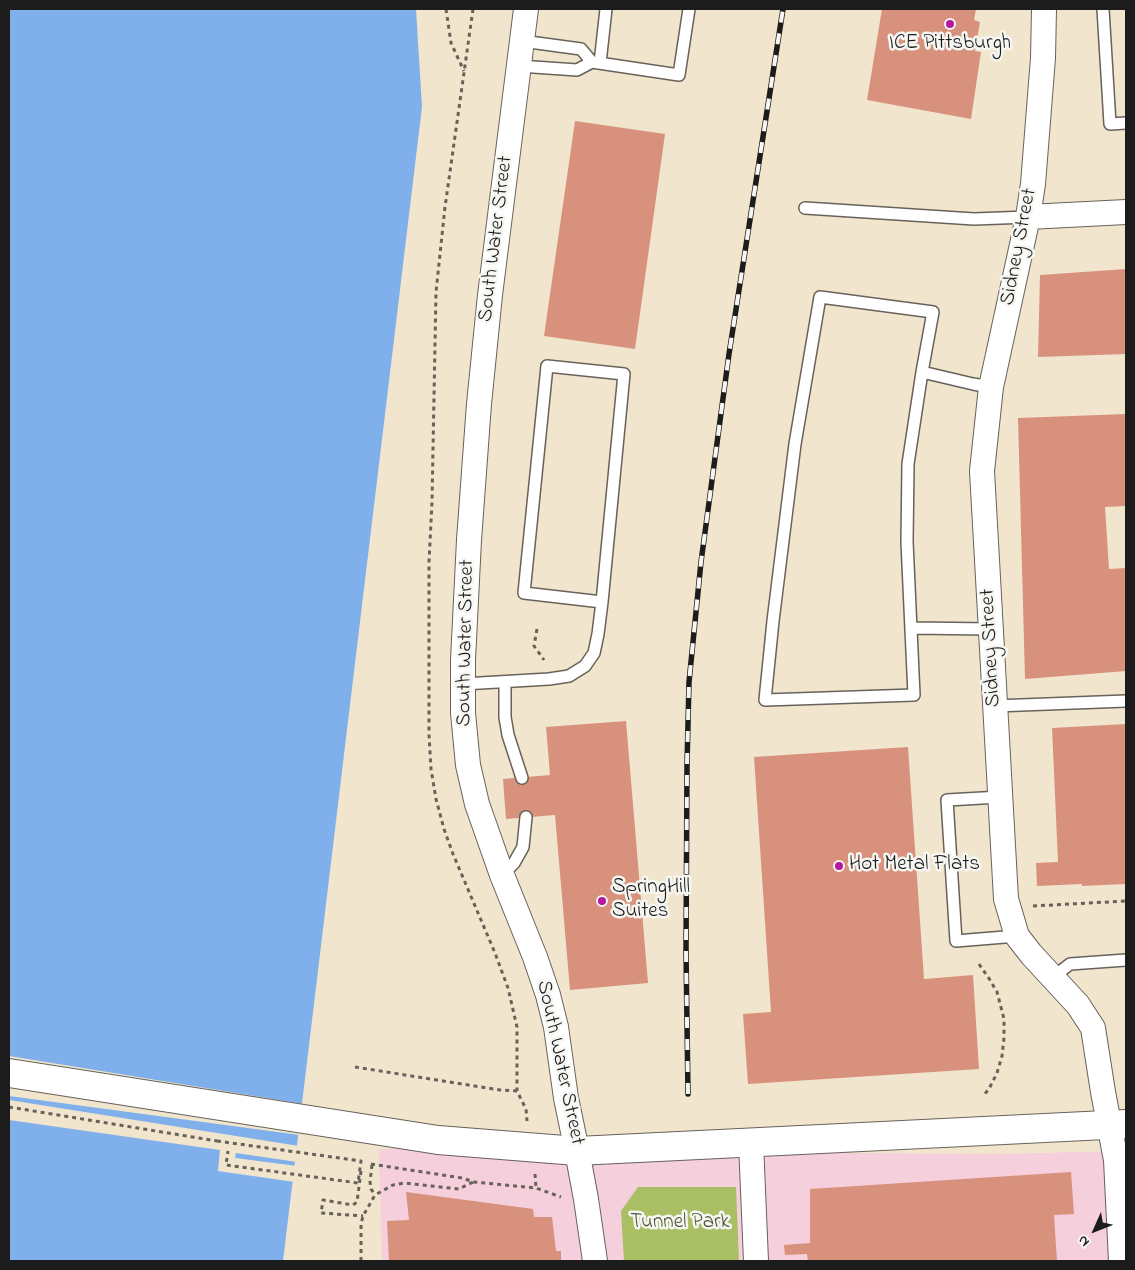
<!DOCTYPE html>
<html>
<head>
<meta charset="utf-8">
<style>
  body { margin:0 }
  #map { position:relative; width:1135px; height:1270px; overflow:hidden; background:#f2e5ce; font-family:"Indie Flower",sans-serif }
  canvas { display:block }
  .frame { position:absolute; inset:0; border:10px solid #1c1c1c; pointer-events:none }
  .north { position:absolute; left:1070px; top:1205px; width:50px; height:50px; -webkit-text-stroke:4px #f6f6f2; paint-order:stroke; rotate:226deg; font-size:14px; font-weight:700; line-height:20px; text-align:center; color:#1c1c1c }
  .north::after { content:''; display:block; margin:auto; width:18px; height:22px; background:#1c1c1c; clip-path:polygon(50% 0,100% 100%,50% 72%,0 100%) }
</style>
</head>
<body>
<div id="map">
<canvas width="1135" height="1270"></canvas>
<div class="frame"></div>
<div class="north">N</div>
</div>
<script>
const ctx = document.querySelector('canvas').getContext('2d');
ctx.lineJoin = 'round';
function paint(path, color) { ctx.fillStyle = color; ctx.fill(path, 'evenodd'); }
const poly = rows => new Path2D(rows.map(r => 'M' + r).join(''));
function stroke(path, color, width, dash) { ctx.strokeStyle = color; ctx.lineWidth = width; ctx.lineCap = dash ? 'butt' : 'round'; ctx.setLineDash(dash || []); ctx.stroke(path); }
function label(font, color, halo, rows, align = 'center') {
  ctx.font = font + ' "Indie Flower",sans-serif'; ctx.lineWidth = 5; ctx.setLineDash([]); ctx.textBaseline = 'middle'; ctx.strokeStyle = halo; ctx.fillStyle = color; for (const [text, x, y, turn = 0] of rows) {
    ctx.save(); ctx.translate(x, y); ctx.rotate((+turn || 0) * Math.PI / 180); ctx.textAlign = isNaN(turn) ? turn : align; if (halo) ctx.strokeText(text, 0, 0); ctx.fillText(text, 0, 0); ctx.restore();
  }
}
const built = poly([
  [531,1146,577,1151,995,1154,1126,1151,1126,1261,382,1261,379,1149]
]);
const green = poly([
  [638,1187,736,1187,739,1261,624,1261,621,1211]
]);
const water = poly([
  [9,9,416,9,422,107,283,1261,9,1261]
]);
const pier = poly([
  [9,1056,304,1104,300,1135,9,1096],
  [9,1100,299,1146,297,1162,236,1153,235,1158,297,1166,295,1182,218,1171,220,1150,9,1120]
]);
const building = poly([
  [882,9,976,9,974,20,980,22,975,51,981,52,971,119,867,100],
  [575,121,665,134,635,349,544,336],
  [1126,269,1126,354,1038,357,1040,275],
  [1126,414,1126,506,1105,507,1109,569,1126,568,1126,671,1025,679,1018,418],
  [626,721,648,983,570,990,555,815,506,819,503,779,550,775,546,727],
  [1126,724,1126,884,1082,886,1082,884,1037,886,1036,863,1058,862,1052,728],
  [908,747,924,979,973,975,979,1069,748,1084,743,1014,771,1012,754,757],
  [1071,1172,1074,1214,1054,1215,1057,1261,808,1261,807,1254,785,1255,784,1245,810,1243,810,1189],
  [406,1192,533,1209,534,1217,552,1217,556,1251,561,1251,561,1261,389,1261,387,1221,409,1220]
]);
const path = poly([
  [446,9,451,43,464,71],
  [473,9,445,207,436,292,432,502,429,562,429,735,431,769,436,799,444,829,453,854,495,953,508,988,517,1027,517,1091,526,1109,527,1121],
  [537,629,534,646,544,660],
  [1033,906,1126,901],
  [979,964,990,980,997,992,1004,1019,1004,1038,1002,1056,997,1073,989,1089,983,1096],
  [355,1067,500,1090,517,1091],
  [9,1107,217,1141],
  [371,1164,462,1178,474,1182,536,1188,561,1197],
  [372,1165,370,1182,371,1189,375,1195],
  [361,1171,357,1202,353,1205,323,1200,321,1213,363,1216],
  [535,1174,536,1188],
  [361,1261,361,1224,363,1216,375,1195,393,1185,404,1183,459,1189,473,1182]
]);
const service = poly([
  [1103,9,1110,124,1126,123],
  [592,62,679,75,689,9],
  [600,63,606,9],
  [519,66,577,70,592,62,581,49,522,41],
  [805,208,974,219,1028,217],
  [922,372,908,464,907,542,914,695,765,700,773,621,795,444,820,297,933,312,922,372,973,384,991,387],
  [911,628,991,629],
  [505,682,505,717,508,735,522,778],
  [463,684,549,679,569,676,585,666,594,653,598,634,602,602,624,374,547,366,524,593,602,602],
  [995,706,1126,701],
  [1000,797,947,800,956,941,1017,936],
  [502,875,514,863,523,847,526,817],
  [1053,977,1070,964,1126,960]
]);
const minor = poly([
  [526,9,490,295,479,404,469,540,463,660,463,713,468,765,477,804,502,875,535,957,548,995,556,1027,566,1098,577,1151,586,1199,595,1261],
  [1044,9,1043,58,1033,184,1028,217,991,387,982,471,1006,899,1017,936,1031,954,1078,1005,1093,1028,1103,1092,1116,1160,1121,1261],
  [1028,217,1126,212],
  [751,1143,756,1261]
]);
const secondary = poly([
  [9,1073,438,1140,577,1151,1126,1124]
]);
const rail = poly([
  [688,1094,686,952,687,765,689,682,701,562,729,354,783,9]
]);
const pathBridge = poly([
  [217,1141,361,1161,358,1183,226,1165,228,1151]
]);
const markers = [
  [950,24,5,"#b5179e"],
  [839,866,5,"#b5179e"],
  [602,901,5,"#b5179e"]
];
const poiNames = [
  ["ICE Pittsburgh",950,45,"center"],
  ["Hot Metal Flats",849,866],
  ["SpringHill",612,889],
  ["Suites",612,913]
];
const streetNames = [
  ["South Water Street",497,239,-83],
  ["Sidney Street",1020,247,-79],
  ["South Water Street",467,643,-89],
  ["Sidney Street",992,648,-93],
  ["South Water Street",559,1063,78]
];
const parkNames = [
  ["Tunnel Park",680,1224]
];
paint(built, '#f5cfdb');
paint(green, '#aabf64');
paint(water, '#7fb0eb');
paint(pier, '#f2e5ce');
paint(building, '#d8917d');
stroke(service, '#67625a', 14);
stroke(minor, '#67625a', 26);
stroke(secondary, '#67625a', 30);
stroke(path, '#67625a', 3, [4, 4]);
stroke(service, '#fff', 11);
stroke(minor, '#fff', 24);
stroke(secondary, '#fff', 28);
stroke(rail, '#1c1c1c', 5.5);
stroke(rail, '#f6f6f2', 4, [11]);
stroke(pathBridge, '#67625a', 3, [4, 4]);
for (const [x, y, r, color] of markers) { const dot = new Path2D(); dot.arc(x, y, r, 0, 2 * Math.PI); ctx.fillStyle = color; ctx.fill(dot); stroke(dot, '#f6f6f2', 2); }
label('21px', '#1c1c1c', '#f6f6f2', poiNames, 'left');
label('21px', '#1c1c1c', '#f6f6f2', streetNames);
label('21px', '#4e5535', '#f6f6f2', parkNames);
</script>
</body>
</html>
